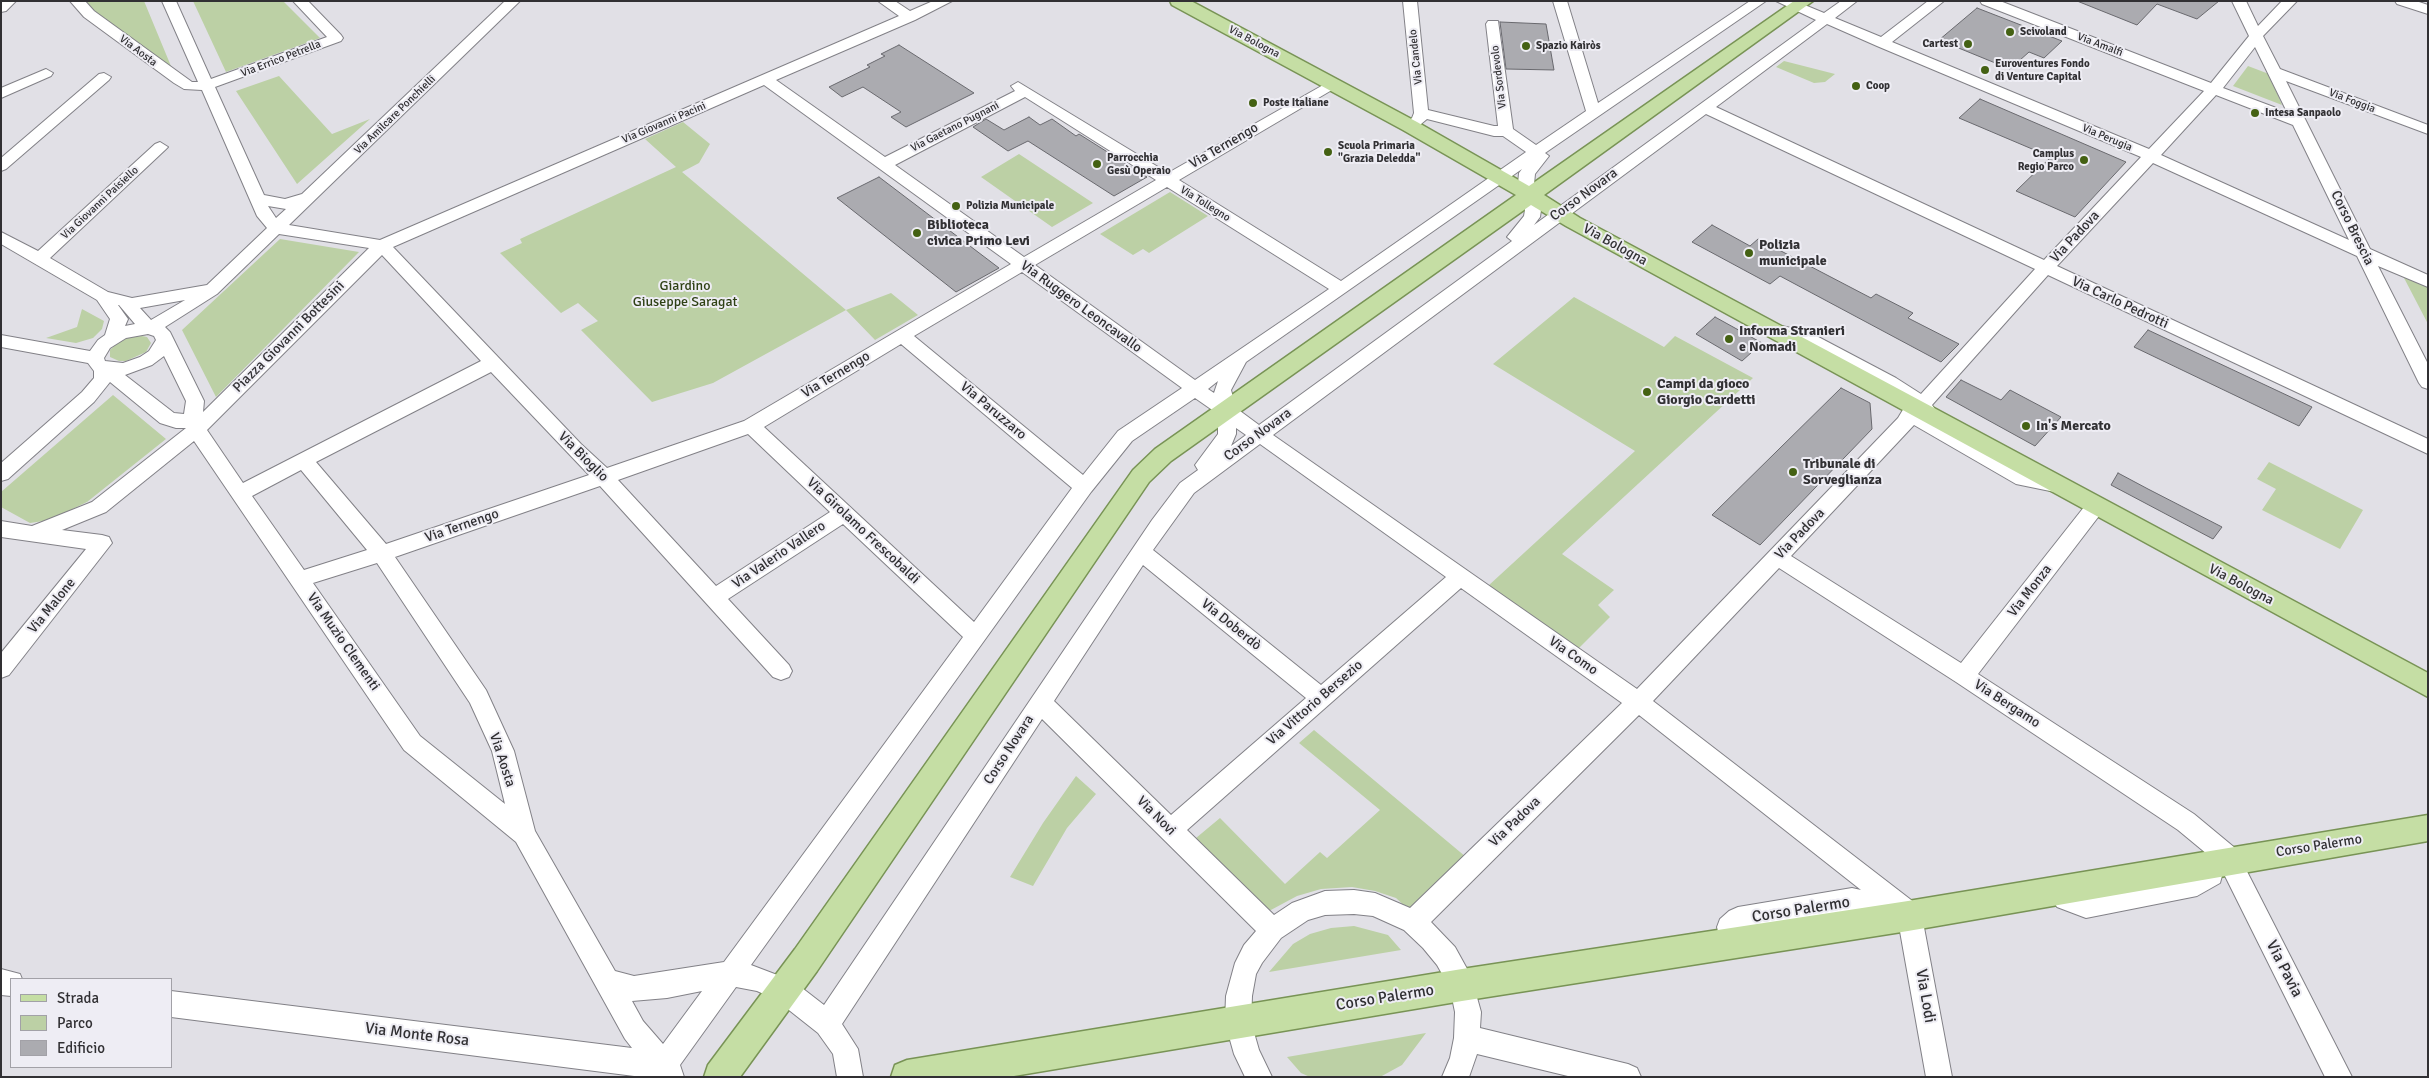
<!DOCTYPE html>
<html>
<head>
<meta charset="utf-8">
<style>
  body { margin:0 }
  #map { position:relative; width:2429px; height:1078px; overflow:hidden; background:#e1e0e6; font-family:Signika,sans-serif }
  canvas { display:block }
  .frame { position:absolute; inset:0; border:2px solid #313033; pointer-events:none }
  .legend { position:absolute; left:10px; top:978px; width:162px; height:90px; box-sizing:border-box; background:#eeedf4; border:1px solid #a2a1a7; margin:0; padding:6px 9px; list-style:none; font-size:15px; color:#313033 }
  .legend li { display:flex; align-items:center; gap:10px; height:25px }
  .legend b { width:25px; border:1px solid #a2a1a7 }
</style>
</head>
<body>
<div id="map">
<canvas width="2429" height="1078"></canvas>
<div class="frame"></div>
<ul class="legend">
<li><b style="height:6px;background:#c5dea4"></b>Strada</li>
<li><b style="height:14px;background:#bcd0a5"></b>Parco</li>
<li><b style="height:14px;background:#ababb0"></b>Edificio</li>
</ul>
</div>
<script>
const ctx = document.querySelector('canvas').getContext('2d');
ctx.lineJoin = 'round';
function paint(path, color) { ctx.fillStyle = color; ctx.fill(path, 'evenodd'); }
const poly = rows => new Path2D(rows.map(r => 'M' + r).join(''));
function stroke(path, color, width, dash) { ctx.strokeStyle = color; ctx.lineWidth = width; ctx.lineCap = dash ? 'butt' : 'round'; ctx.setLineDash(dash || []); ctx.stroke(path); }
function label(font, color, halo, rows, align = 'center') {
  ctx.font = font + ' Signika,sans-serif'; ctx.lineWidth = 4; ctx.setLineDash([]); ctx.textBaseline = 'middle'; ctx.strokeStyle = halo; ctx.fillStyle = color; for (const [text, x, y, turn = 0] of rows) {
    ctx.save(); ctx.translate(x, y); ctx.rotate((+turn || 0) * Math.PI / 180); ctx.textAlign = isNaN(turn) ? turn : align; if (halo) ctx.strokeText(text, 0, 0); ctx.fillText(text, 0, 0); ctx.restore();
  }
}
const green = poly([
  [85,1,144,1,173,71,97,13],
  [193,1,283,1,320,38,226,72],
  [1784,61,1835,74,1825,82,1814,83,1776,67],
  [2248,66,2269,74,2282,105,2233,86],
  [279,76,332,134,370,119,297,184,236,91],
  [683,122,710,144,699,163,682,172,846,310,891,293,918,315,875,340,846,310,713,383,652,402,581,330,598,321,578,303,561,313,500,253,522,243,520,239,676,167,645,139],
  [1019,154,1093,203,1052,227,981,177],
  [1170,192,1208,216,1149,253,1143,249,1133,255,1100,234],
  [280,239,359,252,216,397,182,330],
  [2403,276,2428,287,2428,324],
  [1574,297,1664,347,1675,336,1753,378,1562,554,1614,590,1598,605,1610,617,1577,650,1488,586,1635,451,1493,364],
  [82,309,104,321,102,329,93,338,76,343,46,338,77,327],
  [142,336,147,337,151,343,146,352,126,361,119,361,110,357,110,350,118,342,130,337],
  [113,395,166,439,87,502,50,520,30,523,1,507,1,492],
  [2269,462,2363,510,2340,549,2262,510,2276,489,2257,479],
  [1314,730,1466,857,1411,912,1396,898,1375,891,1352,887,1321,889,1297,896,1269,911,1196,838,1220,818,1285,884,1320,852,1327,858,1380,810,1299,743],
  [1076,776,1096,794,1067,828,1033,886,1010,877,1043,823],
  [1354,926,1388,935,1401,950,1269,972,1293,944,1310,934,1331,928],
  [1426,1033,1402,1065,1380,1077,1310,1077,1301,1073,1287,1057]
]);
const building = poly([
  [2077,1,2219,1,2197,19,2157,4,2137,25,2077,1],
  [1977,8,2062,41,2044,58,2029,52,2010,69,1939,40,1977,8],
  [1500,22,1546,24,1554,70,1506,69,1500,22],
  [899,45,974,93,906,127,891,117,901,112,863,87,842,97,829,87,870,67,867,65,885,56,881,54,899,45],
  [1980,99,2126,162,2075,217,2016,191,2051,157,1959,118,1980,99],
  [1029,117,1040,125,1052,119,1076,136,1079,134,1147,177,1114,196,1028,141,1008,151,973,127,986,119,1004,130,1029,117],
  [879,177,999,268,956,292,837,198,879,177],
  [1712,225,1750,246,1758,239,1871,298,1876,294,1913,313,1908,318,1959,344,1941,362,1780,276,1770,284,1692,242,1712,225],
  [1715,317,1762,343,1742,361,1696,334,1715,317],
  [2148,330,2312,407,2299,426,2134,347,2148,330],
  [1961,380,2001,400,2010,390,2061,417,2035,446,1946,397,1961,380],
  [1841,388,1870,403,1872,429,1760,545,1712,515,1841,388],
  [2118,473,2148,489,2222,527,2213,539,2111,485,2118,473]
]);
const minor = poly([
  [1,1,16,1,6,11,1,12,1,1],
  [70,1,85,1,94,11,192,82,198,82,162,1,176,1,211,79,327,37,293,1,308,1,341,35,343,38,341,41,215,87,264,195,285,199,302,194,505,1,520,1,289,225,380,240,899,16,878,1,895,1,910,11,933,1,952,1,915,20,776,80,885,157,1015,91,1011,86,1018,82,1168,173,1332,80,1337,81,1339,84,1337,87,1179,180,1341,281,1526,152,1503,136,1494,136,1427,119,1415,129,1405,129,1403,126,1412,118,1414,113,1403,1,1417,1,1428,110,1494,126,1498,126,1486,24,1488,21,1498,21,1513,129,1536,145,1586,111,1553,1,1567,1,1598,103,1750,1,1766,1,1545,153,1549,156,1535,174,1534,184,1541,210,1540,217,1534,225,1816,20,1776,1,1795,1,1824,13,1841,1,1857,1,1835,18,1881,37,1928,1,1944,1,1892,42,2149,149,2204,91,1982,4,1980,1,2000,1,2211,83,2249,36,2232,1,2246,1,2258,26,2282,1,2297,1,2263,36,2280,69,2428,125,2428,134,2286,81,2370,249,2428,275,2428,287,2378,266,2428,364,2428,389,2422,387,2419,383,2357,256,2153,163,2057,266,2428,439,2428,454,2048,275,1932,405,1939,415,1934,421,2028,473,2062,480,2065,485,2062,490,2055,492,2016,484,1914,425,1791,556,1961,663,2088,502,2095,500,2102,502,2105,507,2102,512,1978,674,2194,814,2235,848,2352,1077,2325,1077,2223,872,2220,883,2197,896,2086,918,2057,907,2046,890,2049,882,2058,879,2067,882,2074,890,2086,894,2192,875,2199,870,2198,864,2202,856,2207,854,2178,830,1956,682,1779,568,1653,701,1915,903,1923,922,1952,1077,1926,1077,1898,920,1895,927,1886,931,1877,927,1863,914,1852,912,1744,930,1742,931,1744,943,1741,952,1732,955,1723,952,1717,927,1720,919,1729,911,1738,907,1852,888,1861,890,1639,715,1431,922,1455,947,1471,976,1481,1012,1480,1028,1628,1064,1637,1068,1641,1077,1572,1077,1477,1054,1469,1077,1442,1077,1450,1058,1454,1038,1455,1012,1450,988,1437,965,1423,948,1404,930,1373,916,1354,914,1325,915,1308,920,1281,938,1262,963,1256,974,1252,996,1251,1022,1259,1050,1272,1077,1245,1077,1234,1054,1225,1022,1226,996,1235,963,1244,945,1256,931,1042,719,842,1024,858,1049,863,1077,837,1077,833,1054,818,1033,775,999,757,991,736,987,680,1065,684,1077,642,1077,171,1017,171,991,632,1048,625,1039,516,842,404,750,194,441,106,512,62,530,102,535,109,537,112,543,9,675,1,678,1,653,86,549,1,537,1,521,32,526,92,502,186,428,176,428,160,423,110,382,94,402,8,479,1,481,1,463,82,392,94,378,94,371,88,363,1,347,1,335,90,351,98,340,105,335,110,319,97,300,1,244,1,232,38,251,155,144,160,142,168,147,165,150,50,258,108,292,132,298,207,285,267,228,257,216,202,90,184,89,174,83,84,17,70,1],
  [1827,24,1877,46,2141,157,2044,260,1716,107,1827,24],
  [2255,47,2287,112,2223,88,2255,47],
  [764,85,1011,264,744,421,607,468,581,444,393,247,764,85],
  [2216,95,2293,125,2349,240,2161,155,2216,95],
  [1025,97,1156,180,1024,257,895,165,1025,97],
  [1706,114,2035,269,1921,394,1896,378,1807,331,1771,324,1765,326,1762,330,1765,334,1797,340,1884,386,1911,405,1904,408,1898,418,1637,689,1273,435,1706,114],
  [1522,169,1519,173,1518,184,1525,210,1524,216,1507,237,1512,241,1259,425,1236,408,1231,390,1246,362,1522,169],
  [1167,187,1329,289,1195,380,1035,265,1167,187],
  [268,206,286,209,276,218,268,206],
  [279,234,369,248,203,412,204,401,170,332,165,327,217,294,279,234],
  [382,255,481,361,243,483,207,430,382,255],
  [1022,272,1182,388,1118,431,1083,475,914,336,1022,272],
  [185,300,151,320,140,308,185,300],
  [118,305,119,305,135,324,125,326,128,319,118,305],
  [148,334,154,336,156,340,149,351,140,357,123,363,105,361,104,358,110,348,126,338,148,334],
  [901,344,1072,488,974,622,764,427,901,344],
  [164,356,186,401,184,414,174,413,125,375,152,365,164,356],
  [491,372,589,475,386,544,316,462,491,372],
  [1218,381,1214,393,1208,389,1218,381],
  [1195,398,1218,414,1218,434,1195,465,1198,470,1180,483,1152,520,824,1005,793,981,751,965,1091,492,1132,441,1195,398],
  [1236,428,1246,435,1231,446,1236,434,1236,428],
  [748,434,830,512,716,586,618,480,748,434],
  [1260,444,1446,577,1321,685,1153,550,1194,493,1260,444],
  [301,470,367,550,304,570,252,496,301,470],
  [600,486,773,677,781,680,789,677,792,671,789,665,728,599,843,524,963,637,724,962,634,976,615,971,535,831,514,751,486,690,395,557,600,486],
  [377,563,470,703,492,751,505,804,420,736,313,583,377,563],
  [1143,565,1306,698,1171,815,1054,701,1143,565],
  [1461,588,1622,703,1410,908,1375,893,1354,890,1325,891,1292,903,1274,915,1187,830,1461,588],
  [702,991,663,1044,643,1021,632,1001,667,998,702,991],
  [2395,1,2416,1,2428,5,2428,14,2397,4,2395,1],
  [46,69,53,73,51,76,1,98,1,88,46,69],
  [104,73,111,77,109,80,6,169,1,171,1,158,99,74,104,73],
  [1,969,20,974,22,979,11,979,11,996,1,995,1,969]
]);
const major = poly([
  [1170,1,1191,1,1417,122,1529,186,1794,1,1813,1,1544,195,1580,218,2428,673,2428,697,1566,226,1531,205,1171,461,1149,482,817,971,740,1077,704,1077,708,1065,795,949,1133,470,1155,449,1516,195,1403,130,1172,5,1170,1],
  [2428,815,2428,841,1908,931,1462,1001,1008,1077,891,1077,895,1065,907,1060,1462,969,1908,901,2428,815]
]);
const markers = [
  [2010,32,5,"#446113"],
  [1968,44,5,"#446113"],
  [1526,46,5,"#446113"],
  [1985,70,5,"#446113"],
  [1856,86,5,"#446113"],
  [1253,103,5,"#446113"],
  [2255,113,5,"#446113"],
  [1328,152,5,"#446113"],
  [2084,160,5,"#446113"],
  [1097,164,5,"#446113"],
  [956,206,5,"#446113"],
  [917,233,5,"#446113"],
  [1749,253,5,"#446113"],
  [1729,339,5,"#446113"],
  [1647,392,5,"#446113"],
  [2026,426,5,"#446113"],
  [1793,472,5,"#446113"]
];
const farPoinames = [
  ["Scivoland",2020,32],
  ["Cartest",1958,44,"right"],
  ["Spazio Kairòs",1536,46],
  ["Euroventures Fondo",1995,64],
  ["di Venture Capital",1995,77],
  ["Coop",1866,86],
  ["Poste Italiane",1263,103],
  ["Intesa Sanpaolo",2265,113],
  ["Scuola Primaria",1338,146],
  ["\"Grazia Deledda\"",1338,159],
  ["Camplus",2074,154,"right"],
  ["Regio Parco",2074,167,"right"],
  ["Parrocchia",1107,158],
  ["Gesù Operaio",1107,171],
  ["Polizia Municipale",966,206]
];
const farStreetnames = [
  ["Via Bologna",1254,42,28],
  ["Via Amalfi",2100,45,21],
  ["Via Aosta",138,51,37],
  ["Via Candelo",1416,57,-96],
  ["Via Errico Petrella",281,59,-21],
  ["Via Sordevolo",1499,77,-97],
  ["Via Foggia",2352,101,21],
  ["Via Amilcare Ponchielli",395,115,-44],
  ["Via Giovanni Pacini",664,123,-23],
  ["Via Gaetano Pugnani",955,127,-27],
  ["Via Perugia",2107,138,23],
  ["Via Giovanni Paisiello",100,203,-43],
  ["Via Tollegno",1205,204,32]
];
const streetNames = [
  ["Via Ternengo",1224,146,-30],
  ["Corso Novara",1584,195,-36],
  ["Corso Brescia",2352,228,64],
  ["Via Padova",2075,237,-47],
  ["Via Bologna",1615,245,29],
  ["Via Carlo Pedrotti",2120,303,25],
  ["Via Ruggero Leoncavallo",1081,307,36],
  ["Piazza Giovanni Bottesini",289,337,-45],
  ["Via Ternengo",836,375,-31],
  ["Via Paruzzaro",993,411,40],
  ["Corso Novara",1258,435,-36],
  ["Via Bioglio",583,457,45],
  ["Via Ternengo",462,526,-19],
  ["Via Girolamo Frescobaldi",863,531,43],
  ["Via Padova",1800,534,-46],
  ["Via Valerio Vallero",779,555,-34],
  ["Via Bologna",2241,585,28],
  ["Via Monza",2030,591,-52],
  ["Via Malone",52,606,-51],
  ["Via Doberdò",1231,625,39],
  ["Via Muzio Clementi",343,642,55],
  ["Via Como",1573,656,35],
  ["Via Vittorio Bersezio",1315,703,-41],
  ["Via Bergamo",2007,704,33],
  ["Corso Novara",1009,750,-57],
  ["Via Aosta",502,760,72],
  ["Via Novi",1156,816,45],
  ["Via Padova",1515,822,-44],
  ["Corso Palermo",2319,846,-9]
];
const poiNames = [
  ["Biblioteca",927,225],
  ["civica Primo Levi",927,241],
  ["Polizia",1759,245],
  ["municipale",1759,261],
  ["Informa Stranieri",1739,331],
  ["e Nomadi",1739,347],
  ["Campi da gioco",1657,384],
  ["Giorgio Cardetti",1657,400],
  ["In's Mercato",2036,426],
  ["Tribunale di",1803,464],
  ["Sorveglianza",1803,480]
];
const parkNames = [
  ["Giardino",685,286],
  ["Giuseppe Saragat",685,302]
];
const nearStreetnames = [
  ["Corso Palermo",1801,910,-9],
  ["Via Pavia",2284,969,63],
  ["Via Lodi",1925,996,80],
  ["Corso Palermo",1385,998,-9],
  ["Via Monte Rosa",417,1035,7]
];
paint(green, '#bcd0a5');
paint(building, '#ababb0');
stroke(building, '#69696e', 1);
stroke(minor, '#828187', 2);
stroke(major, '#789355', 3);
paint(minor, '#fff');
paint(major, '#c5dea4');
for (const [x, y, r, color] of markers) { const dot = new Path2D(); dot.arc(x, y, r, 0, 2 * Math.PI); ctx.fillStyle = color; ctx.fill(dot); stroke(dot, '#eeedf4', 2); }
label('bold 11px', '#313033', '#eeedf4', farPoinames, 'left');
label('11px', '#313033', '#eeedf4', farStreetnames);
label('14px', '#313033', '#eeedf4', streetNames);
label('bold 14px', '#313033', '#eeedf4', poiNames, 'left');
label('14px', '#2f4115', '#eeedf4', parkNames);
label('16px', '#313033', '#eeedf4', nearStreetnames);
</script>
</body>
</html>
